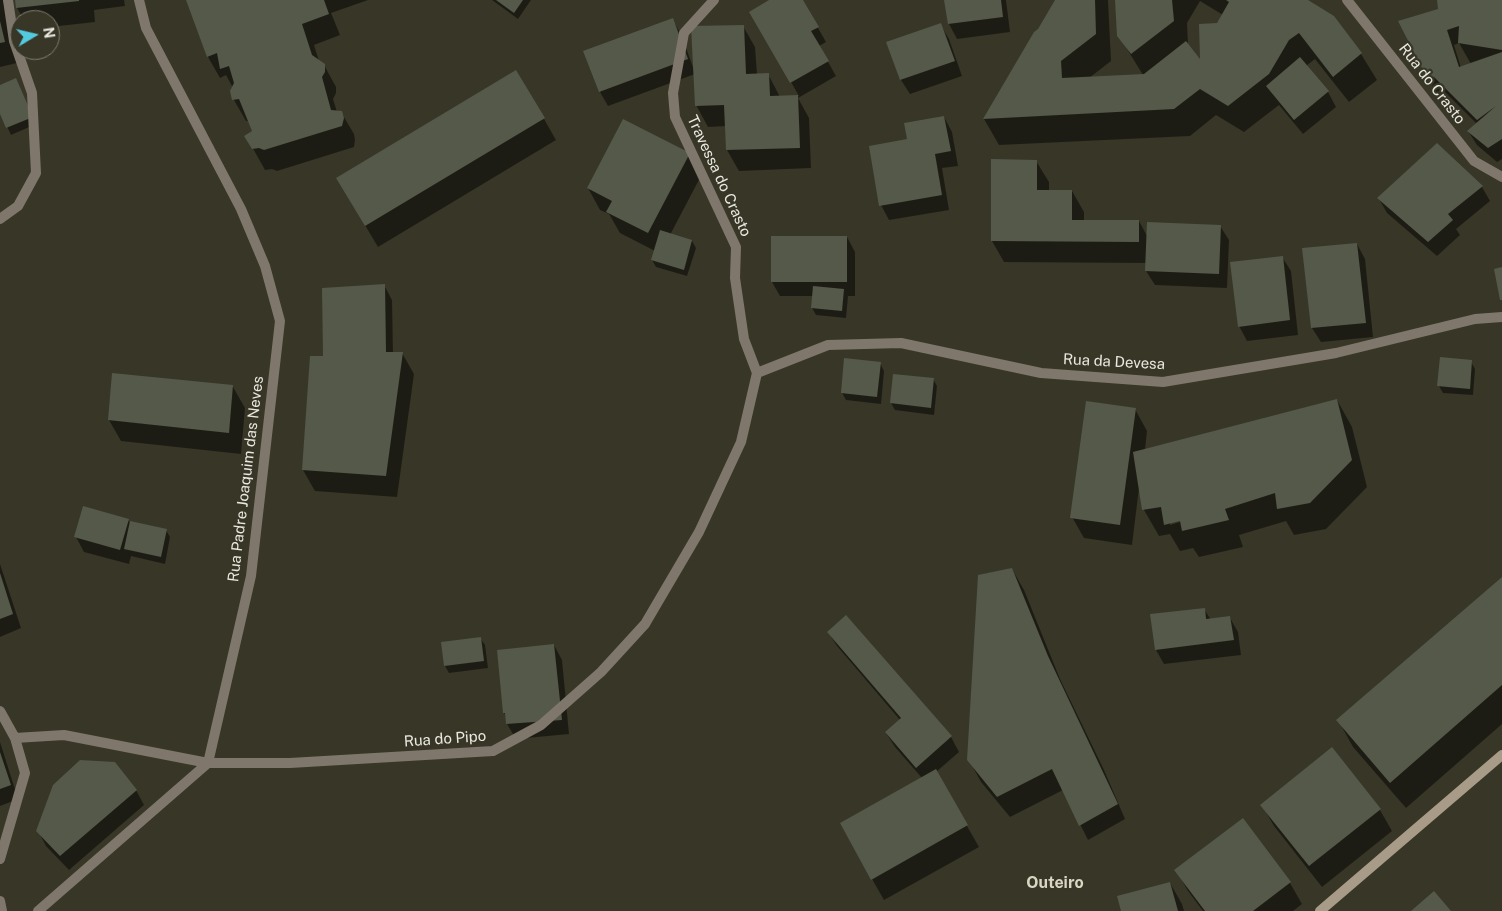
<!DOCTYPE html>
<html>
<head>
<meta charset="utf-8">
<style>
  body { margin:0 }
  #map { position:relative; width:1502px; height:911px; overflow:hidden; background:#383627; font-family:"Public Sans",sans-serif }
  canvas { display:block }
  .north { position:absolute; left:10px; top:10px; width:50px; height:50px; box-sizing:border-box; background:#383627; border:1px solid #7f7e71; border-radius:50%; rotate:81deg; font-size:14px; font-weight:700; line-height:20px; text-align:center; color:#eae9e0 }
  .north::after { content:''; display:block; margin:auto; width:18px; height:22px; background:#54cade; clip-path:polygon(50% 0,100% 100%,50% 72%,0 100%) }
</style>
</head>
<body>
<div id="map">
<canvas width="1502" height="911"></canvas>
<div class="north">N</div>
</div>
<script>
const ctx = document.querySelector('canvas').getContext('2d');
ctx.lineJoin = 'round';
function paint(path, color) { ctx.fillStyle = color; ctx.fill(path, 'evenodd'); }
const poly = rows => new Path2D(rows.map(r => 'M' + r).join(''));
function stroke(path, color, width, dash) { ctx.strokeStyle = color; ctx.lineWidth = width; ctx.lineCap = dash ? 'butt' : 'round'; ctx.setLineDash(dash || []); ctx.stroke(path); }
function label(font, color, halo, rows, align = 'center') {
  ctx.font = font + ' "Public Sans",sans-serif'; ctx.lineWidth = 4.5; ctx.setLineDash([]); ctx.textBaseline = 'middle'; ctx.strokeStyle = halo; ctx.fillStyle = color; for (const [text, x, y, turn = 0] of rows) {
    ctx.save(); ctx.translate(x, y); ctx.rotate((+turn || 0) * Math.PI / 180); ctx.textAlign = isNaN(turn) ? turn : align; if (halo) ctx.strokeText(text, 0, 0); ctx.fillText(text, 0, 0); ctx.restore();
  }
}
const shadow = poly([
  [0,0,3,0,17,63,0,67],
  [16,0,124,0,125,6,94,10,95,22,50,27,50,20,24,20,17,8],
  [188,0,368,0,331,13,340,35,314,45,319,61,324,65,336,87,336,93,333,99,337,112,341,112,354,134,355,140,354,147,277,171,272,169,265,170,246,136,254,131,250,121,246,121,234,100,232,92,233,88,226,75,220,78,208,57],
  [492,0,531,0,518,19],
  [772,0,802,0,826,42,819,46,836,76,798,98,809,118,811,168,739,171,727,150,726,126,708,127,696,105,695,74,608,106,600,92,672,19,681,34,694,70,743,26,755,47,757,74,768,74,780,97,799,96,751,12],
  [945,0,1006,0,1010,32,957,39,949,24],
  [1057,0,1108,0,1111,61,1089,78,1143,75,1119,36,1117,0,1305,0,1333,17,1361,54,1377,80,1349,102,1315,59,1306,66,1328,92,1336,107,1303,134,1279,105,1244,132,1216,115,1190,136,999,145,984,119,1035,33,1039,30],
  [1200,1,1223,15,1217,24,1202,63,1188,45,1187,23],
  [1438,0,1502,0,1502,159,1497,162,1477,145,1468,131,1477,124,1444,91,1437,94,1429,79,1440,10],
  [1459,43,1471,64,1461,68,1454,45],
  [940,24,949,39,962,76,910,94,901,80,888,42],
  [16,80,36,124,11,135,0,111,0,86],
  [944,117,952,132,958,166,942,168,949,210,889,220,881,205,909,140],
  [544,119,556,140,378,247,350,200],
  [689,154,701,176,670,235,692,241,696,248,687,276,656,267,652,260,655,251,620,233,609,214,600,210,588,188],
  [1036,161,1049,182,1049,191,1072,191,1084,212,1084,221,1139,221,1147,236,1220,226,1229,240,1227,288,1155,285,1146,271,1147,263,1004,262,992,241],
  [1482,187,1490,201,1456,229,1460,235,1437,256,1387,213,1379,199],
  [847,237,855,252,855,296,848,296,846,318,816,315,812,308,813,296,780,296,772,282],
  [1357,244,1365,259,1373,337,1321,342,1312,328],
  [1282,257,1291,271,1298,335,1247,341,1239,326],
  [384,285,392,300,393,354,402,353,414,374,397,497,315,491,303,470,312,358,326,357],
  [845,360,880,363,884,371,881,404,846,400,842,393],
  [1471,362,1475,369,1473,395,1443,393,1439,386],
  [113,375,233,387,245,408,241,454,121,441,109,420],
  [894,375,933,379,937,386,934,415,895,410,891,403],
  [1337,400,1352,427,1367,487,1326,529,1294,535,1286,521,1239,535,1243,547,1199,557,1193,548,1180,551,1170,534,1159,536,1144,510,1139,488,1132,545,1084,538,1072,517,1135,409,1147,431,1145,450],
  [1186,520,1170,525,1170,522],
  [128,520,131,524,166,530,170,537,165,564,131,556,129,564,84,552,76,537],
  [0,564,21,628,0,637],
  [1012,569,1024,590,1060,679,1104,770,1125,819,1088,840,1063,790,1010,817,981,782,969,760],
  [1502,579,1502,724,1406,808,1353,747,1338,720],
  [1204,609,1211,620,1230,618,1238,632,1241,655,1164,664,1156,650],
  [828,632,951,737,959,752,936,772,979,847,884,900,872,879,922,778,895,747,886,733,900,720,837,646],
  [480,638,485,645,488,668,449,673,445,666,443,643],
  [554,645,562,660,569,734,516,739,507,724,507,718,504,713],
  [0,742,18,799,0,806],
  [136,790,144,805,69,870,46,846,38,831],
  [1262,805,1380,810,1392,831,1322,887,1274,826],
  [1243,820,1290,883,1302,904,1293,911,1203,911,1188,891,1176,870],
  [1170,883,1182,904,1184,911,1123,911]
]);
const building = poly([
  [15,0,79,0,79,1,16,8],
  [186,0,324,0,329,14,302,24,312,55,325,64,325,72,322,77,331,110,342,111,344,118,342,126,264,150,259,148,252,149,244,136,252,131,239,99,232,100,230,91,234,83,229,66,220,69,217,53,207,57],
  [496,0,523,0,514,13],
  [769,0,803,0,819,27,811,31,829,61,790,83,749,12],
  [944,0,1001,0,1003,17,948,24],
  [1055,0,1095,0,1096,34,1061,61,1062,78,1144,74,1186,41,1200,59,1199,24,1217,23,1229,2,1226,0,1308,0,1334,16,1362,53,1333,77,1299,33,1289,40,1269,74,1228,106,1200,89,1174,109,983,119,1034,32,1038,29],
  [1115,0,1172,0,1174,21,1131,54,1117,36],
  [1437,0,1502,0,1502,50,1458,43,1459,26,1447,30,1459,67,1502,52,1502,139,1488,148,1467,131,1496,106,1477,120,1434,77,1428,80,1398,21,1438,9],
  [673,18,688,59,599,92,583,51],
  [0,21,5,42,0,43],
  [941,23,955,61,900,80,886,42],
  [744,25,746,74,769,73,770,96,798,95,800,148,726,150,724,105,695,106,691,26],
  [1300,57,1329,91,1294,120,1266,86],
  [516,70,545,118,365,226,336,178],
  [16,78,33,117,6,128,0,114,0,85],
  [944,116,951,151,935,154,942,195,879,206,869,146,907,139,904,123],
  [623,119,690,153,648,233,606,212,612,201,587,188],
  [1437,143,1483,186,1448,214,1453,220,1428,242,1377,198],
  [991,159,1037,160,1037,190,1072,190,1072,220,1139,220,1139,242,991,241],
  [1147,222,1221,225,1219,274,1145,271],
  [660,230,692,240,684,270,651,260],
  [771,236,847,236,847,282,771,282],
  [1357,243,1366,323,1311,328,1302,248],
  [1283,256,1290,320,1238,327,1230,262],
  [1502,267,1502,300,1500,300,1494,269],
  [385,284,386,352,403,352,386,476,302,470,310,356,323,356,322,288],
  [813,286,844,289,842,311,811,308],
  [1440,357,1472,360,1470,389,1437,386],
  [844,358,881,362,877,397,841,393],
  [112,373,233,385,229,433,108,420],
  [893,374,934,378,931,408,890,403],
  [1337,399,1352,460,1310,503,1277,509,1275,493,1225,509,1229,520,1182,531,1180,521,1164,525,1161,507,1142,510,1133,452],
  [1086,401,1136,408,1120,525,1070,518],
  [83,506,129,519,120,550,74,537],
  [130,521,167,529,161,557,124,549],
  [1012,568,1048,656,1118,804,1079,826,1052,769,997,797,967,760,978,575],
  [0,573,13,614,0,619],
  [1502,577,1502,685,1390,783,1336,720],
  [1205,608,1206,619,1230,616,1234,640,1155,650,1150,614],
  [846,615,952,736,916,768,885,732,901,718,827,632],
  [481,637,484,661,444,666,441,642],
  [554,644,562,720,506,724,505,713,503,713,497,650],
  [1332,747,1381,809,1309,866,1260,805],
  [0,752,11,785,0,789],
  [80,760,115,762,137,790,60,856,36,831,53,785],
  [936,769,968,825,871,880,840,823],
  [1243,818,1291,882,1253,911,1205,911,1174,870],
  [1170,882,1178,911,1121,911,1117,896],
  [1434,891,1451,911,1411,911]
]);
const minor = poly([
  [714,0,684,33,673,93,675,117,736,247,735,278,744,339,757,373],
  [1347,0,1474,161,1502,177],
  [0,219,18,206,36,173,32,93,14,41,8,0],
  [757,373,828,345,901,343,1041,373,1163,382,1336,353,1475,319,1502,317],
  [0,711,15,738,25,773,0,859],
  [15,738,64,735,208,763,290,763,493,751,541,725,601,672,645,624,699,532,741,442,757,373],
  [0,901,2,911]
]);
const tertiary = poly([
  [38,911,208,763,251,576,280,321,265,266,241,209,146,28,139,0]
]);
const secondary = poly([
  [1320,911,1502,755]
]);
const streetNames = [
  ["Rua do Crasto",1432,84,52],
  ["Travessa do Crasto",719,176,65],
  ["Rua da Devesa",1114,362,3],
  ["Rua Padre Joaquim das Neves",246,479,-83],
  ["Rua do Pipo",445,739,-4]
];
const neighbourhoodNames = [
  ["Outeiro",1055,883]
];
paint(shadow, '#0007');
paint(building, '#54594a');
stroke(minor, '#7f776b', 10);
stroke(tertiary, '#7f776b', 10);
stroke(secondary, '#a89c88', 10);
label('15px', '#eae9e0', '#383627', streetNames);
label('bold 16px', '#d9d7c4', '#383627', neighbourhoodNames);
</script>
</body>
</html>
